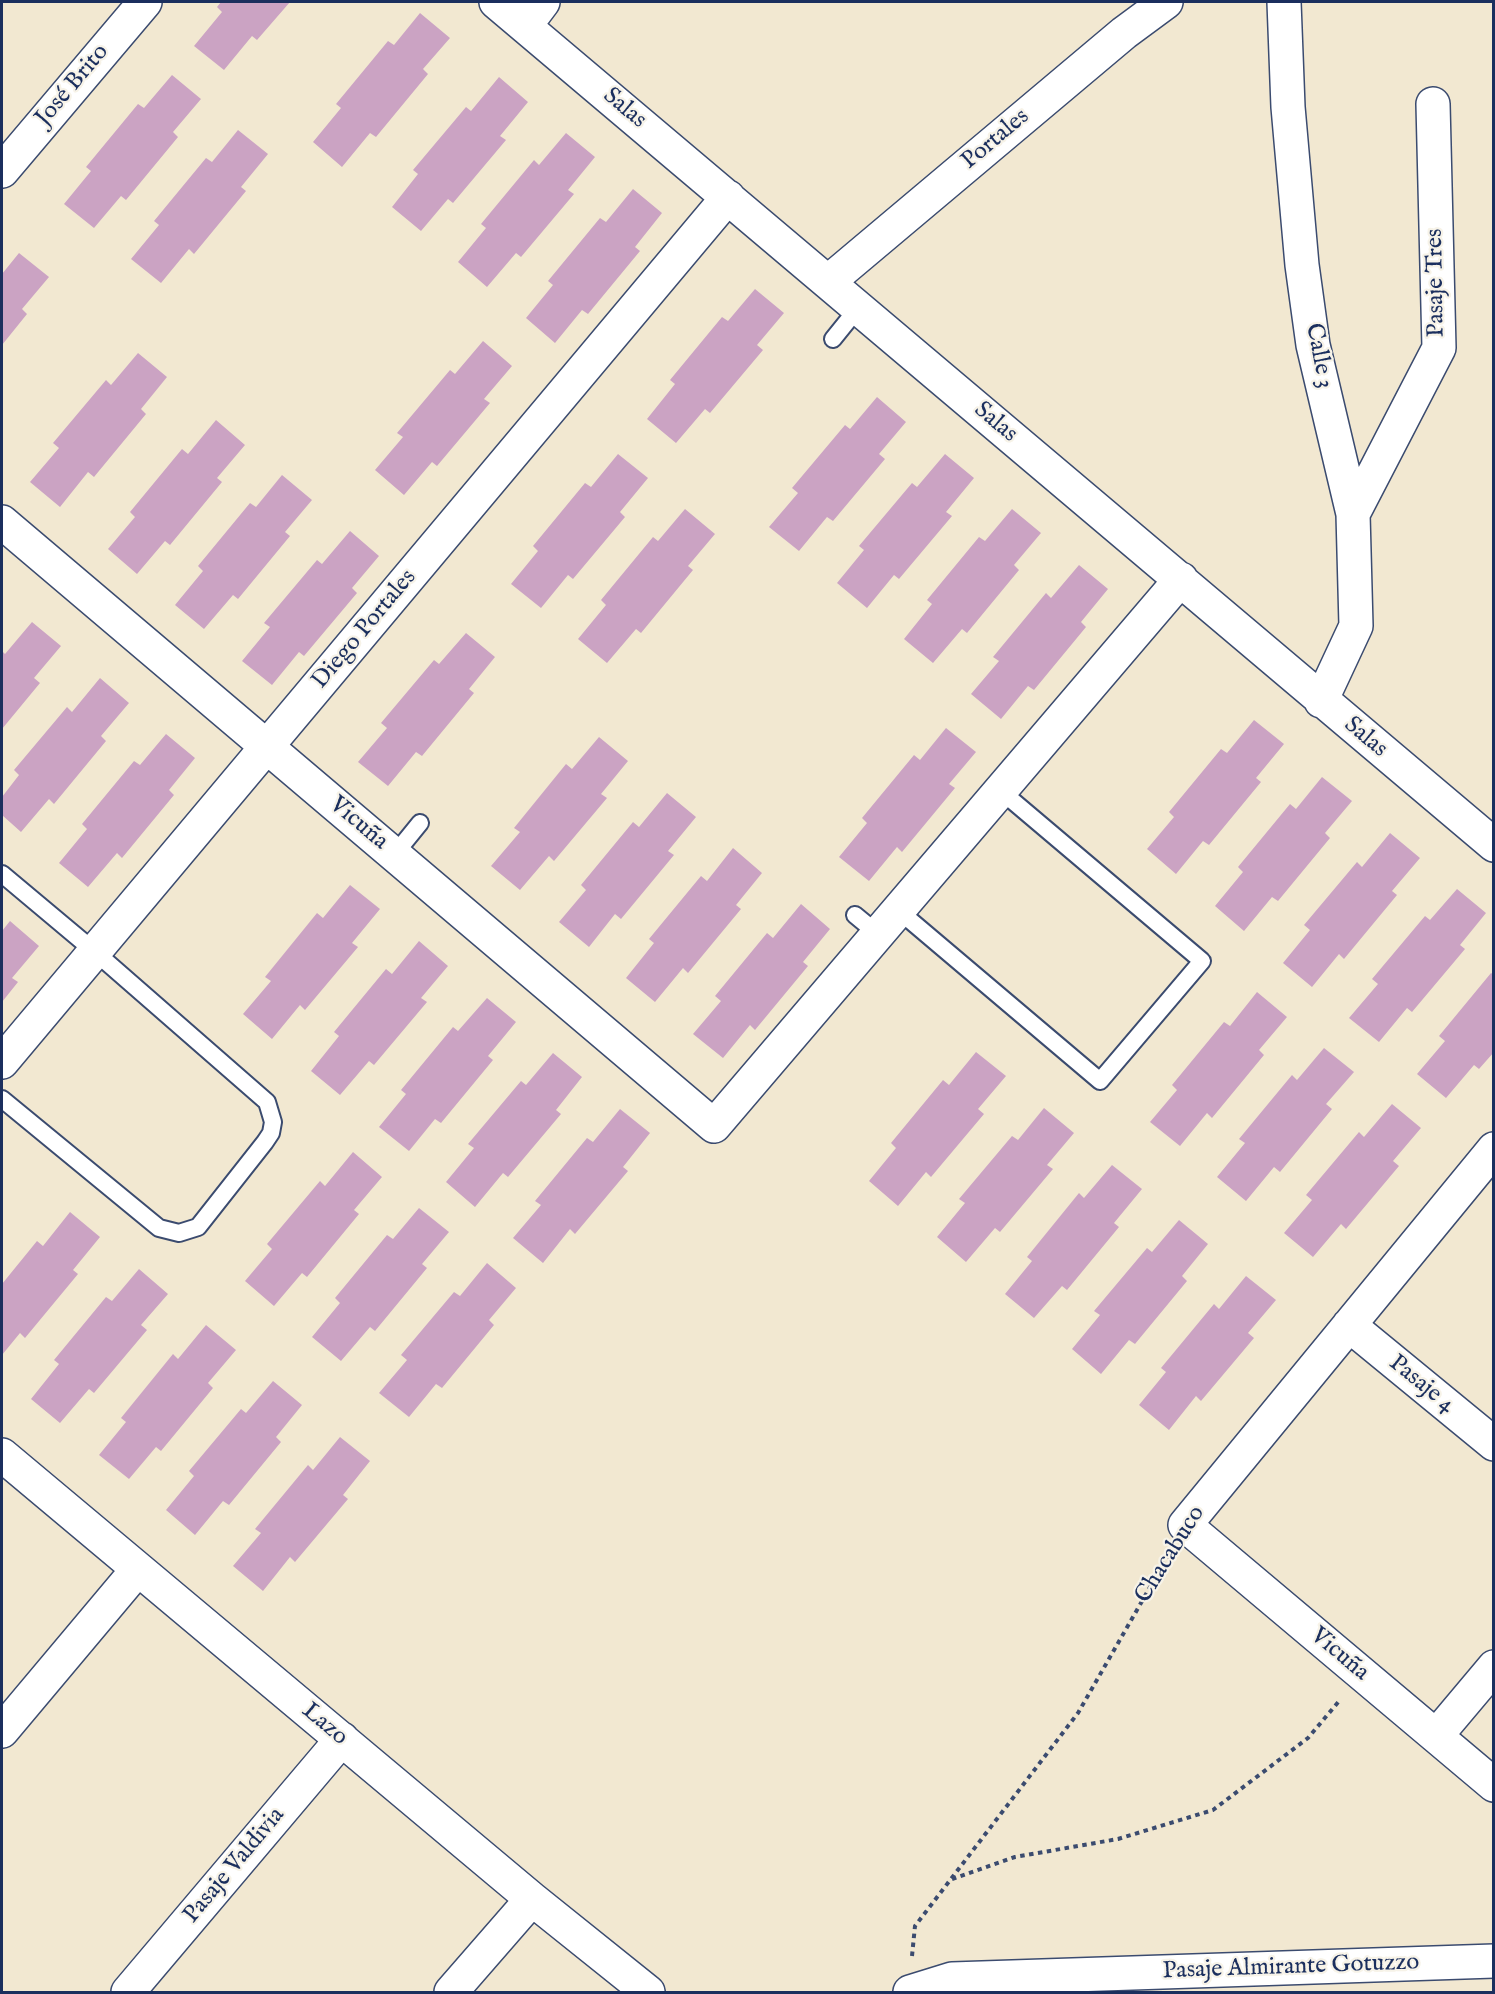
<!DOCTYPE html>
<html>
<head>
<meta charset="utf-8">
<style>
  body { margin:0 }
  #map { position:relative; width:1495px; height:1994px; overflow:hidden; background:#f2e8d1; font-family:"IM FELL English",serif }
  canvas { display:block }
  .frame { position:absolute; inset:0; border:3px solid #1b2f5e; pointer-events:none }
</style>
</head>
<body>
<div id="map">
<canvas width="1495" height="1994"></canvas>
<div class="frame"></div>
</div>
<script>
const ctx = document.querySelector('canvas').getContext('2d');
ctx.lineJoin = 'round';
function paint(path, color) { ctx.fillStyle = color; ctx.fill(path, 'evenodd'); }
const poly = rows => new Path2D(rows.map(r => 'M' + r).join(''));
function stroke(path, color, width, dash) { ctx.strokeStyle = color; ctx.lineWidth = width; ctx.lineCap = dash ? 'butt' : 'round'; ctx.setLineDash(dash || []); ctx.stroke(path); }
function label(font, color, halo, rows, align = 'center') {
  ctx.font = font + ' "IM FELL English",serif'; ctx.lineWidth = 4.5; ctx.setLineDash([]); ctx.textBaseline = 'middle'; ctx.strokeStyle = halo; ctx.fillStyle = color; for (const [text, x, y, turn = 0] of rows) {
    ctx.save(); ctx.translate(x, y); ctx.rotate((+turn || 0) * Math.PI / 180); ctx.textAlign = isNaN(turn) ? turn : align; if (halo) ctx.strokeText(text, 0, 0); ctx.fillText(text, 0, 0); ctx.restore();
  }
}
const building = poly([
  [221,2,290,2,257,40,252,36,224,70,194,46,222,12,217,7],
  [420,13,450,38,423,69,428,74,376,137,370,133,342,167,313,142,341,108,336,104,388,41,394,45],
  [172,75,201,99,173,132,178,137,126,200,121,196,94,228,64,204,91,171,86,167,138,104,144,108],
  [499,77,528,102,500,136,506,140,453,203,448,199,421,231,392,207,418,174,413,170,466,107,471,111],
  [238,130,268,154,241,187,246,191,194,254,189,249,161,283,131,259,159,225,154,221,206,158,212,162],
  [566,133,595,157,568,190,574,194,521,257,516,253,487,287,458,262,486,228,481,224,534,160,539,165],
  [633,189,662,213,635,247,640,251,588,314,582,310,555,343,526,318,553,285,548,281,600,218,606,222],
  [19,253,49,277,22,309,27,314,2,345,2,274],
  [755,289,784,313,757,345,763,350,710,413,705,409,676,443,647,419,675,384,670,380,722,317,728,321],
  [483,341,512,366,484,399,490,403,437,466,432,462,404,495,375,470,403,437,397,433,450,370,455,374],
  [138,353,167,377,141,409,146,414,94,477,88,472,60,507,30,482,59,448,53,443,106,380,111,385],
  [877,397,906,422,879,454,885,459,833,521,827,517,799,551,769,527,798,493,792,488,845,425,850,429],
  [216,420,245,445,217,478,222,482,170,545,165,541,137,574,108,549,135,517,130,512,182,449,188,454],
  [618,454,648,478,620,512,625,517,573,579,568,575,541,608,511,584,538,551,533,546,585,483,591,487],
  [945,454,974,478,946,512,952,516,899,579,894,575,867,608,837,583,864,550,859,546,912,483,917,487],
  [282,475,312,500,285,532,290,536,238,599,233,595,204,629,175,605,203,571,198,566,250,503,256,507],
  [685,509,715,534,688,566,693,570,641,633,636,629,607,663,578,639,606,605,601,600,653,537,658,541],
  [1012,509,1041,533,1014,565,1019,570,967,633,962,629,933,663,904,639,932,604,927,600,979,537,985,541],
  [350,531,379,556,352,588,357,593,304,656,299,652,272,685,242,661,270,627,264,623,317,560,322,564],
  [1079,565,1108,589,1081,622,1086,627,1034,690,1028,686,1001,719,971,694,999,661,993,657,1046,593,1051,598],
  [32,622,61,646,34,678,40,683,2,729,2,651,5,654],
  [466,633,495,657,469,689,474,693,422,756,416,752,388,786,358,762,387,728,381,723,434,660,439,664],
  [100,678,129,703,101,736,106,741,54,804,49,799,21,832,2,815,2,797,19,775,14,770,67,707,72,712],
  [1254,720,1284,744,1256,778,1261,782,1209,845,1203,841,1176,874,1147,849,1174,817,1169,812,1221,749,1227,753],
  [946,728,976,752,949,784,955,788,902,852,897,847,869,881,839,857,867,823,862,818,914,755,920,760],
  [166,734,195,758,169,790,174,795,122,858,117,853,88,887,59,863,87,829,82,824,134,761,140,765],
  [599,737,628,761,601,794,607,798,554,861,549,856,520,890,491,866,520,832,514,828,566,764,572,769],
  [1322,777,1352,801,1325,833,1330,838,1278,901,1272,897,1244,931,1215,906,1243,872,1238,867,1290,804,1296,809],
  [667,793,696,817,668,851,674,855,621,919,615,914,589,947,559,922,586,890,581,885,633,822,639,827],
  [1390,833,1420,858,1392,891,1397,895,1344,959,1339,954,1312,987,1283,963,1310,930,1304,925,1357,862,1362,867],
  [733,848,762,873,736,905,741,909,688,973,683,968,655,1002,626,978,654,943,649,939,701,876,707,881],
  [350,885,380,909,352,943,358,947,305,1010,300,1005,272,1039,243,1014,271,981,265,977,317,913,323,918],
  [1457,889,1486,913,1460,945,1465,949,1412,1012,1407,1008,1379,1042,1349,1018,1378,984,1372,979,1425,916,1430,920],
  [801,904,830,929,803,962,808,966,755,1030,750,1025,723,1058,693,1034,721,1001,715,996,767,933,773,938],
  [10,921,39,946,12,978,18,982,2,1002,2,931],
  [419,941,448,966,421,998,427,1002,374,1065,369,1061,340,1095,311,1071,339,1036,334,1032,386,969,392,974],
  [1491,973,1494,975,1494,1052,1479,1069,1474,1065,1446,1098,1417,1074,1445,1041,1439,1036],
  [1257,992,1287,1017,1259,1050,1264,1055,1212,1118,1207,1113,1180,1146,1150,1122,1177,1090,1172,1085,1224,1022,1230,1026],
  [487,998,516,1022,488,1056,493,1060,441,1123,435,1119,409,1151,379,1127,406,1094,401,1090,453,1027,458,1031],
  [1324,1048,1354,1072,1326,1104,1332,1109,1280,1172,1274,1167,1246,1201,1217,1177,1245,1143,1239,1139,1292,1075,1297,1080],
  [976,1052,1006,1076,978,1109,984,1114,931,1177,926,1172,898,1206,869,1181,896,1148,891,1143,943,1080,949,1085],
  [553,1053,582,1077,556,1110,561,1114,508,1177,503,1173,475,1207,446,1182,474,1148,468,1144,521,1081,526,1085],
  [1392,1104,1421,1128,1393,1161,1399,1166,1346,1229,1341,1224,1313,1257,1284,1233,1312,1200,1306,1195,1359,1132,1364,1137],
  [1044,1108,1074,1133,1047,1165,1053,1169,1000,1232,995,1228,966,1262,937,1237,965,1203,959,1199,1012,1136,1018,1140],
  [620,1109,650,1133,623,1167,628,1171,575,1234,570,1229,543,1263,513,1238,541,1205,535,1201,587,1138,593,1142],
  [353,1152,382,1177,354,1210,359,1214,307,1277,302,1273,274,1306,245,1281,272,1249,267,1244,320,1181,325,1186],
  [1112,1165,1142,1189,1114,1223,1119,1227,1067,1290,1062,1286,1034,1318,1005,1294,1032,1261,1027,1257,1079,1193,1084,1198],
  [419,1208,449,1232,422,1264,427,1268,375,1331,370,1327,341,1361,312,1337,340,1303,335,1298,387,1235,393,1239],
  [70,1212,100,1237,73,1270,78,1274,25,1338,20,1333,2,1355,2,1284,37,1241,43,1246],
  [1179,1220,1208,1244,1182,1276,1187,1281,1135,1344,1129,1340,1101,1374,1072,1349,1100,1315,1094,1311,1147,1248,1152,1252],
  [487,1263,516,1288,489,1320,494,1325,442,1388,436,1384,409,1417,379,1393,407,1360,401,1355,454,1292,460,1296],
  [139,1269,168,1294,141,1325,147,1330,94,1393,89,1389,60,1423,31,1399,59,1364,54,1360,106,1297,112,1301],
  [1246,1276,1276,1300,1248,1333,1254,1338,1201,1401,1196,1396,1169,1430,1139,1405,1166,1372,1161,1368,1214,1304,1219,1309],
  [206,1325,236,1350,208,1383,213,1388,161,1451,156,1447,129,1479,99,1455,126,1422,121,1418,173,1354,178,1359],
  [273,1381,302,1405,276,1437,281,1442,229,1505,223,1501,195,1535,166,1510,194,1476,189,1471,241,1409,246,1413],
  [340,1437,370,1461,343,1495,348,1499,295,1562,290,1557,263,1591,233,1566,261,1533,255,1529,308,1465,313,1470]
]);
const path = poly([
  [952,1879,1015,1857,1118,1839,1213,1810,1308,1738,1340,1700],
  [912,1956,915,1926,1078,1713,1169,1554]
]);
const service = poly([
  [833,339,858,308],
  [394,855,420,823],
  [2,874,94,951,267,1102,273,1122,271,1133,265,1142,198,1227,179,1233,159,1228,2,1099],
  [898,910,1100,1081,1202,961,1001,791],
  [855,915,878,934]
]);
const minor = poly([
  [496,2,1494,845],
  [1284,2,1288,107,1302,265,1313,345,1353,514,1356,626,1321,701],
  [525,26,543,2],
  [2,171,145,2],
  [828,282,1124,33,1166,2],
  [1353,514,1439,348,1433,104],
  [2,522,714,1126,1181,579],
  [2,1062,728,197],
  [1494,1149,1185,1525,1494,1785],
  [1349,1325,1494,1444],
  [2,1455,532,1899,648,1992],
  [2,1731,138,1569],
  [1436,1736,1494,1667],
  [128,1992,342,1739],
  [451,1992,532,1899],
  [910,1992,952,1979,1494,1961]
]);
const streetNames = [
  ["José Brito",73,86,-50],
  ["Salas",624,109,40],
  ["Portales",996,140,-40],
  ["Pasaje Tres",1437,283,-91],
  ["Calle 3",1318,356,79],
  ["Salas",995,423,40],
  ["Diego Portales",365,630,-50],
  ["Salas",1365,738,40],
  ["Vicuña",358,824,40],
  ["Pasaje 4",1421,1385,39],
  ["Chacabuco",1171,1555,-58],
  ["Vicuña",1339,1655,40],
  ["Lazo",324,1725,40],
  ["Pasaje Valdivia",235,1866,-50],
  ["Pasaje Almirante Gotuzzo",1291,1968,-2]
];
paint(building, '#cba3c3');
stroke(service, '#3b4b6f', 20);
stroke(minor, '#3b4b6f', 36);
stroke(path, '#3b4b6f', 4, [4.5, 4.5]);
stroke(service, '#fff', 16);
stroke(minor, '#fff', 33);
label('24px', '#1b2f5e', '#f7f3e8', streetNames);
</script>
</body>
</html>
